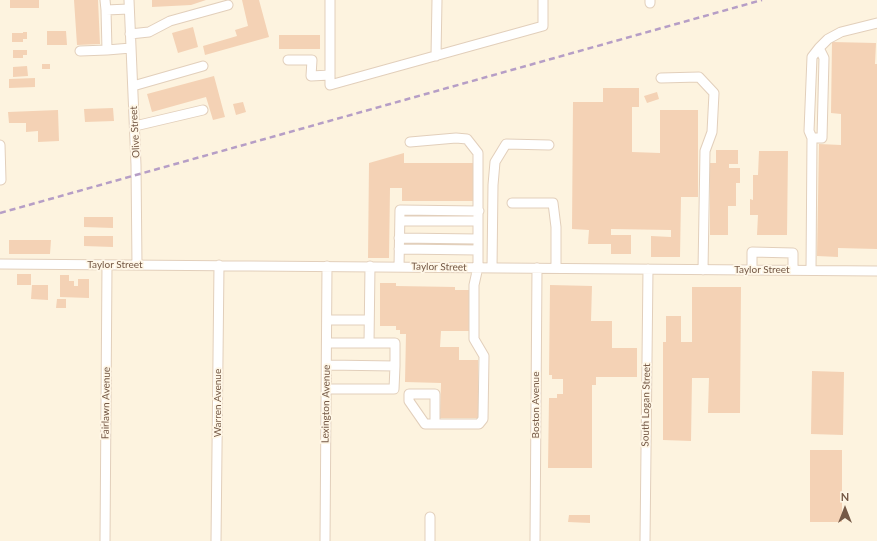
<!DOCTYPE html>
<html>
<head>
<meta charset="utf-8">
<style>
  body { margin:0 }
  #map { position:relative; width:877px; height:541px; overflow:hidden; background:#fdf3df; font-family:Lato,sans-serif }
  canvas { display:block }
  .north { position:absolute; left:825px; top:489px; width:40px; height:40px; -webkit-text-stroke:3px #fff7e7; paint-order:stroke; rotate:0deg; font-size:11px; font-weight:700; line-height:16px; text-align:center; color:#755946 }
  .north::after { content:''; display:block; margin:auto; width:14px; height:18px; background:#755946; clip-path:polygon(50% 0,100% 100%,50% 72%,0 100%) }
</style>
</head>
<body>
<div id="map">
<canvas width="877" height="541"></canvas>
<div class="north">N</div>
</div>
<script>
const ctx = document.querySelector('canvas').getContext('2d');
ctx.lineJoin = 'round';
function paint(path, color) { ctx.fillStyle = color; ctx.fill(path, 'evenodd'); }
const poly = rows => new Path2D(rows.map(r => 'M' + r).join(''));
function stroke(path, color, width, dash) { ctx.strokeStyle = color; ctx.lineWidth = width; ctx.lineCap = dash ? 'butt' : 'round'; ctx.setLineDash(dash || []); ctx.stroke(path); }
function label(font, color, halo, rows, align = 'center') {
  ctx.font = font + ' Lato,sans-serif'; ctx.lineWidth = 3.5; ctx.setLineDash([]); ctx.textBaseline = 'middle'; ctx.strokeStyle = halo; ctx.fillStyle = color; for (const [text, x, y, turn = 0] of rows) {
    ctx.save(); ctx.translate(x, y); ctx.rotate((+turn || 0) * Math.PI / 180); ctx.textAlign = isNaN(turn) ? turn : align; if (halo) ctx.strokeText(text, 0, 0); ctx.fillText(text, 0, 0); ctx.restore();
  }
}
const building = poly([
  [10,0,39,0,39,8,10,8],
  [74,0,98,0,100,44,77,45],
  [152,0,206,0,191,5,152,7],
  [242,0,259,0,269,37,205,55,203,46,237,36,235,30,248,26],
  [193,27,198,47,178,53,172,33],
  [47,31,66,31,67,45,47,45],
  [23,32,27,32,27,39,23,39,23,42,12,42,12,33,23,33],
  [279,35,320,35,320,49,279,49],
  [832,42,876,43,875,64,877,64,877,249,838,248,838,257,817,256,819,144,841,145,841,114,831,113],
  [13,50,27,50,27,55,23,55,23,58,13,58],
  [42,64,50,64,50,69,42,69],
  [27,66,28,76,13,77,13,67],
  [214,76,225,117,213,120,206,97,152,112,147,94],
  [35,78,35,87,9,88,9,79],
  [603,88,639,88,639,107,632,107,632,152,660,153,660,110,698,110,698,197,681,197,680,257,651,257,651,236,671,237,671,230,611,229,611,235,631,235,631,254,611,254,611,244,588,244,589,230,572,229,573,102,603,102],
  [657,92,659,99,647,103,644,96],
  [243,102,246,112,236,115,233,104],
  [113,108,114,121,85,122,84,109],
  [58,110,59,141,38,142,38,131,26,132,26,123,9,123,8,112],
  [716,150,738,150,738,164,729,164,729,168,740,168,740,183,736,183,736,206,728,206,728,235,710,235,710,163,716,163],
  [759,151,788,151,787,235,757,235,758,215,750,215,750,199,753,200,753,175,758,175],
  [404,153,404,163,473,163,473,201,402,201,402,188,390,188,389,258,368,258,369,163],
  [84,217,113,217,113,228,84,227],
  [84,236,113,236,113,247,84,246],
  [9,240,51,240,50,254,9,254],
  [17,274,31,274,31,285,17,285],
  [60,275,69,275,69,281,74,281,74,286,78,286,78,279,89,279,89,298,60,297],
  [380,283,396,283,396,286,455,287,455,290,470,290,470,331,441,331,440,347,459,347,459,360,478,360,478,418,440,418,441,383,405,382,406,334,400,334,400,330,396,330,396,326,380,326],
  [32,285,48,285,48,300,31,299],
  [550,285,592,286,591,321,612,321,612,348,637,348,637,377,596,377,596,385,592,385,592,468,548,468,549,398,557,398,557,394,563,394,563,379,552,379,552,375,549,375],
  [692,287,741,287,740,413,708,413,709,378,692,378,691,441,663,440,663,342,666,342,666,316,681,316,681,342,692,342],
  [57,299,66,299,66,308,56,308],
  [812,371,844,372,843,435,811,434],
  [810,450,842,450,842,522,810,522],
  [569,515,590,515,590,523,568,522]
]);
const minor = poly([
  [105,0,106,10,129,9],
  [129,0,136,165,137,265],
  [330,0,330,85,543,26,543,0],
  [650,3,650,0],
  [130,34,149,32,170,21,228,5],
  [819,48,828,39,841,32,877,23],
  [107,50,131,48],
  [80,51,107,50,106,10],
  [436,56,437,0],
  [288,60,312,60,311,76,330,75],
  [661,78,699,77,714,93,712,132,705,151,703,270],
  [133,86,203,66],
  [135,126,203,110],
  [410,142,456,138,467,139,478,153,478,267,474,285,474,339,484,356,483,419,479,424,425,424,409,401,409,394,435,394,435,424],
  [0,145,1,180],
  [512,203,553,203,556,227,556,268],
  [400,221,478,221],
  [399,238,478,239],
  [399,249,478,250],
  [0,264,877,271],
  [399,267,400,210,479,211],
  [492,268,493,185,495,162,506,144,549,145],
  [752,270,752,252,793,253,793,270],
  [811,270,812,138,809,131,812,57,819,48,824,58,822,138,812,138],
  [327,320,369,320],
  [327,343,369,343,370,266],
  [369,343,395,343,395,366],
  [326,389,394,389,395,366,327,365],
  [105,541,107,265],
  [216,541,219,265],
  [325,541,327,266],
  [430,541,430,517],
  [535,541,537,268],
  [645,541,648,269]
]);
const rail = poly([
  [0,213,762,0]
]);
const streetNames = [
  ["Olive Street",135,132,-93],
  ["Taylor Street",115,265],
  ["Taylor Street",439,267,1],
  ["Taylor Street",762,270],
  ["Fairlawn Avenue",106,403,-89],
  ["Warren Avenue",218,403,-90],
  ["Lexington Avenue",326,404,-89],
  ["Boston Avenue",536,405,-90],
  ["South Logan Street",646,405,-89]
];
paint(building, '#f4d2b5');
stroke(minor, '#e2cfbb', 11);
stroke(minor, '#fff', 9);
stroke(rail, '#b69ec6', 2.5, [6, 4]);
label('10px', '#755946', '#fff7e7', streetNames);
</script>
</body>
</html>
